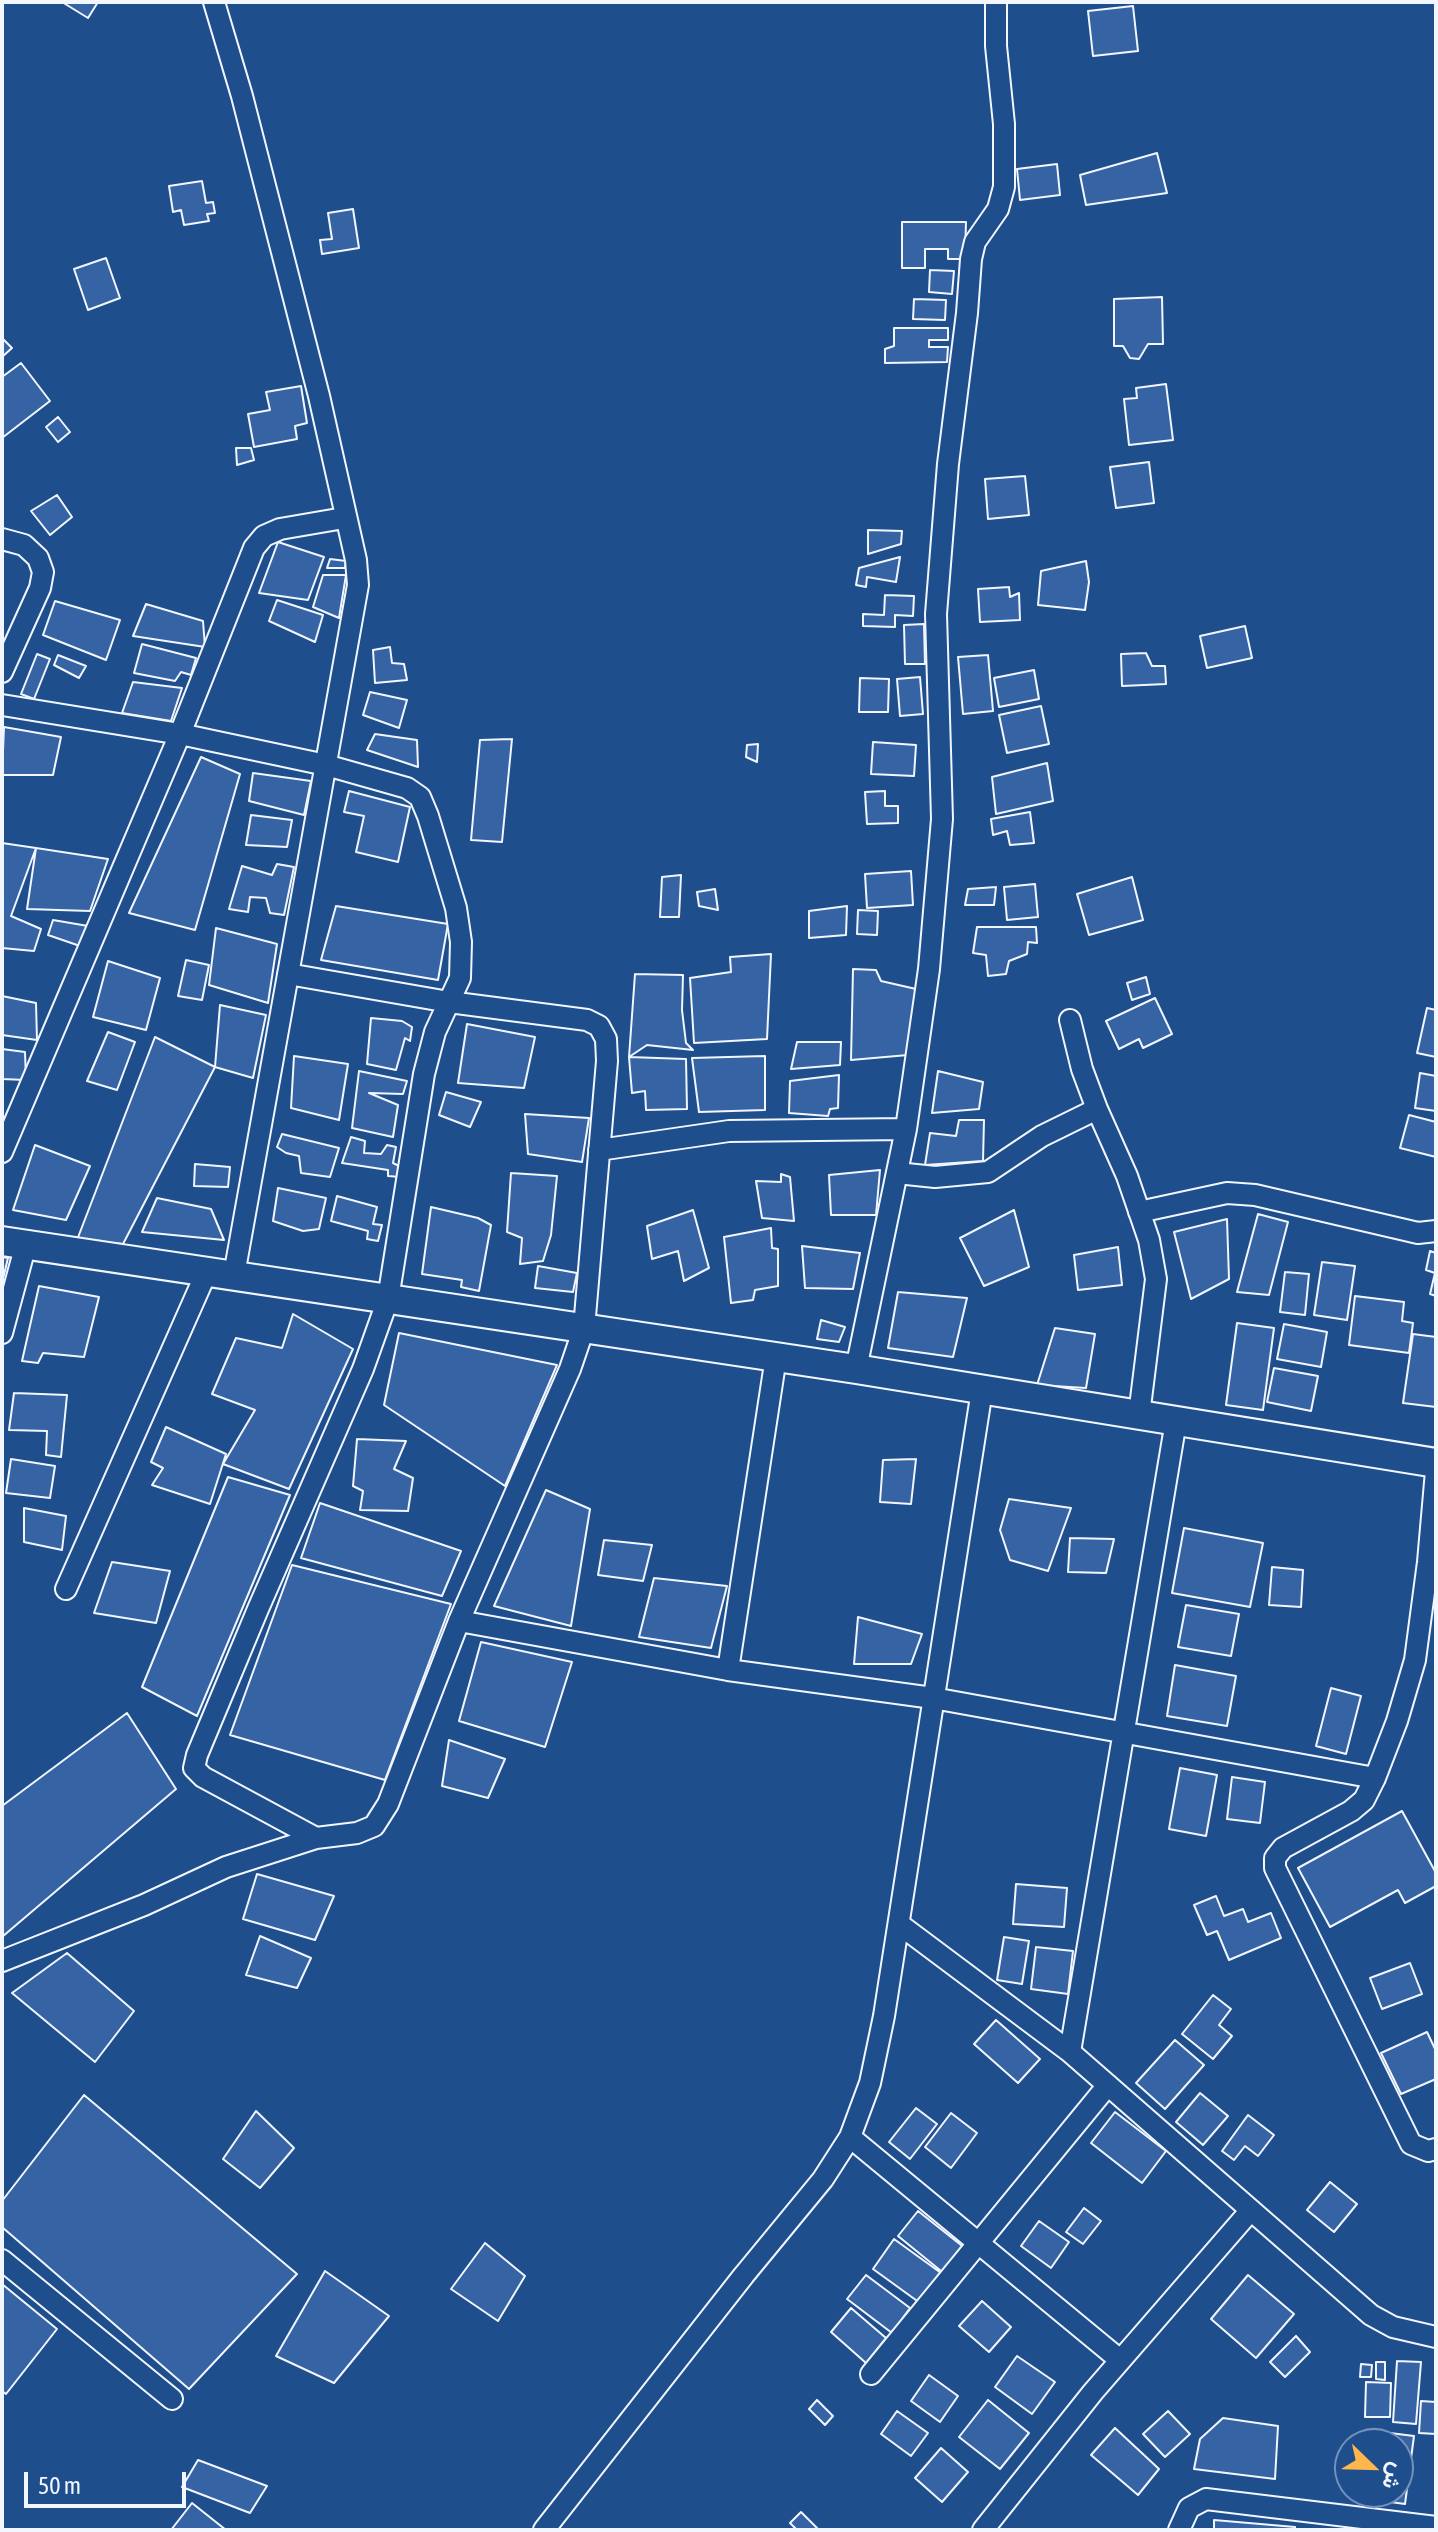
<!DOCTYPE html>
<html>
<head>
<meta charset="utf-8">
<style>
  body { margin:0 }
  #map { position:relative; width:1438px; height:2532px; overflow:hidden; background:#1f4e8c; font-family:"Asap Condensed",Vazirmatn,sans-serif }
  canvas { display:block }
  .frame { position:absolute; inset:0; border:4px solid #f2f6ff; pointer-events:none }
  .north { position:absolute; left:1334px; top:2428px; width:80px; height:80px; box-sizing:border-box; background:#1f4e8c; border:2px solid #7391ba; border-radius:50%; rotate:113deg; font-size:22px; font-weight:700; line-height:32px; text-align:center; color:#f2f6ff }
  .north::after { content:''; display:block; margin:auto; width:28px; height:36px; background:#ffb74d; clip-path:polygon(50% 0,100% 100%,50% 72%,0 100%) }
  .scale { position:absolute; left:24px; top:2472px; width:162px; height:36px; box-sizing:border-box; border:4px solid #f2f6ff; border-top:0; padding-left:10px; font-size:24px; line-height:28px; white-space:nowrap; color:#f2f6ff; -webkit-text-stroke:6px #1f4e8c; paint-order:stroke }
</style>
</head>
<body>
<div id="map">
<canvas width="1438" height="2532"></canvas>
<div class="frame"></div>
<div class="north">ش</div>
<div class="scale">50 m</div>
</div>
<script>
const ctx = document.querySelector('canvas').getContext('2d');
ctx.lineJoin = 'round';
function paint(path, color) { ctx.fillStyle = color; ctx.fill(path, 'evenodd'); }
const poly = rows => new Path2D(rows.map(r => 'M' + r).join(''));
function stroke(path, color, width, dash) { ctx.strokeStyle = color; ctx.lineWidth = width; ctx.lineCap = dash ? 'butt' : 'round'; ctx.setLineDash(dash || []); ctx.stroke(path); }
const building = poly([
  [62,2,98,2,88,18,62,2],
  [1133,6,1138,51,1093,56,1088,11,1133,6],
  [1157,153,1167,193,1086,205,1080,175,1157,153],
  [1057,164,1060,195,1020,200,1017,169,1057,164],
  [202,181,206,203,213,202,215,213,207,214,209,221,184,225,181,210,173,212,169,186,202,181],
  [353,209,359,248,322,254,320,240,332,239,328,213,353,209],
  [902,222,966,222,965,259,948,259,948,249,925,249,925,268,902,268,902,222],
  [106,258,120,298,88,310,74,269,106,258],
  [930,270,954,271,952,294,929,292,930,270],
  [1162,297,1163,344,1148,344,1139,359,1130,358,1123,346,1114,346,1114,299,1162,297],
  [914,299,946,300,945,320,913,319,914,299],
  [894,328,948,328,948,340,929,340,929,347,948,347,947,362,885,363,885,349,894,346,894,328],
  [2,338,12,348,2,357,2,338],
  [21,363,50,401,2,438,2,377,21,363],
  [1166,384,1173,440,1129,445,1124,399,1137,398,1136,388,1166,384],
  [301,386,307,423,295,426,297,439,254,447,248,414,270,410,266,392,301,386],
  [58,417,70,432,58,442,46,427,58,417],
  [236,448,251,448,254,460,237,465,236,448],
  [1149,462,1154,503,1116,508,1110,467,1149,462],
  [1025,476,1029,515,988,519,985,479,1025,476],
  [57,495,72,517,50,535,31,511,57,495],
  [868,530,902,531,901,544,868,554,868,530],
  [278,542,324,557,308,600,259,593,278,542],
  [900,557,896,582,867,577,866,587,856,585,859,568,900,557],
  [330,559,346,561,345,568,327,568,330,559],
  [1086,561,1089,582,1085,610,1038,605,1041,571,1086,561],
  [323,575,346,575,339,618,313,607,323,575],
  [1009,587,1010,597,1019,593,1020,620,980,622,978,589,1009,587],
  [885,595,914,596,913,616,895,615,895,627,863,626,863,614,884,615,885,595],
  [277,600,323,615,315,642,269,621,277,600],
  [55,601,120,620,106,660,43,635,55,601],
  [146,604,203,621,205,647,133,636,146,604],
  [924,624,925,664,905,664,904,625,924,624],
  [1245,626,1252,658,1207,668,1200,636,1245,626],
  [142,644,196,658,191,675,181,672,175,681,134,673,142,644],
  [390,647,392,663,404,664,407,680,375,683,373,650,390,647],
  [1146,653,1152,666,1165,666,1166,684,1122,686,1121,654,1146,653],
  [37,654,50,659,34,699,21,694,37,654],
  [58,655,86,666,79,678,54,665,58,655],
  [988,655,993,711,963,714,958,657,988,655],
  [1034,670,1039,699,999,707,994,678,1034,670],
  [920,677,923,714,900,716,897,679,920,677],
  [860,678,889,679,888,712,859,712,860,678],
  [133,682,182,688,171,721,122,713,133,682],
  [370,692,407,700,399,728,363,715,370,692],
  [1041,706,1049,744,1007,753,999,715,1041,706],
  [4,727,61,737,53,775,2,775,4,727],
  [375,734,417,740,418,767,367,750,375,734],
  [512,739,502,842,471,840,480,740,512,739],
  [873,742,916,745,914,776,871,774,873,742],
  [758,744,757,762,746,757,747,745,758,744],
  [201,757,240,774,195,930,129,913,201,757],
  [1047,763,1053,801,996,814,992,777,1047,763],
  [253,773,311,781,304,815,249,801,253,773],
  [349,791,410,807,398,862,356,852,364,816,344,812,349,791],
  [885,791,885,806,898,806,898,823,867,824,865,792,885,791],
  [1030,812,1034,843,1010,845,1007,831,993,835,991,819,1030,812],
  [251,815,292,820,287,847,246,845,251,815],
  [2,843,36,848,11,916,41,929,34,951,2,948,2,843],
  [36,848,108,859,90,911,27,909,36,848],
  [277,864,294,867,284,915,270,913,266,898,250,897,248,912,229,909,242,866,272,875,277,864],
  [911,871,913,905,867,908,865,874,911,871],
  [681,875,679,917,660,917,662,877,681,875],
  [1132,877,1143,920,1089,935,1077,894,1132,877],
  [1035,884,1038,917,1007,920,1004,887,1035,884],
  [996,887,994,905,965,905,968,889,996,887],
  [715,889,718,910,699,906,697,892,715,889],
  [336,906,448,924,438,980,321,960,336,906],
  [847,906,846,935,809,938,809,911,847,906],
  [858,910,878,911,877,935,857,934,858,910],
  [53,920,88,926,80,946,48,935,53,920],
  [977,927,1036,927,1037,943,1028,942,1027,954,1009,961,1006,974,988,976,986,955,973,953,977,927],
  [216,928,277,944,268,1003,209,985,216,928],
  [771,954,767,1039,694,1043,690,978,731,972,730,957,771,954],
  [186,960,209,965,202,1000,178,996,186,960],
  [108,961,160,978,146,1030,93,1017,108,961],
  [853,969,876,970,881,981,916,989,908,1055,851,1060,853,969],
  [635,974,683,975,682,1010,686,1043,693,1050,647,1045,629,1057,635,974],
  [1146,977,1150,994,1132,1000,1127,983,1146,977],
  [2,996,36,1003,37,1040,2,1035,2,996],
  [1155,998,1172,1034,1143,1048,1139,1039,1119,1049,1106,1021,1155,998],
  [220,1005,266,1015,253,1078,215,1067,220,1005],
  [1427,1008,1436,1010,1436,1057,1417,1053,1427,1008],
  [371,1018,402,1021,412,1027,410,1041,405,1038,396,1070,367,1064,371,1018],
  [467,1024,535,1037,524,1088,458,1083,467,1024],
  [108,1032,135,1042,117,1090,87,1081,108,1032],
  [155,1037,215,1067,123,1244,77,1240,155,1037],
  [797,1042,841,1042,840,1065,791,1069,797,1042],
  [2,1049,25,1052,26,1080,2,1079,2,1049],
  [294,1056,348,1064,339,1120,291,1108,294,1056],
  [765,1056,765,1110,699,1112,692,1058,765,1056],
  [629,1057,686,1059,687,1109,646,1110,645,1091,632,1093,629,1057],
  [359,1071,407,1081,403,1094,369,1093,398,1105,393,1137,352,1128,359,1071],
  [938,1071,983,1082,979,1109,932,1113,938,1071],
  [1420,1073,1436,1076,1436,1111,1415,1108,1420,1073],
  [839,1075,838,1108,830,1109,828,1116,789,1113,790,1081,839,1075],
  [446,1092,481,1102,470,1127,439,1115,446,1092],
  [525,1114,589,1118,582,1162,528,1154,525,1114],
  [1409,1115,1436,1122,1436,1157,1400,1148,1409,1115],
  [959,1120,984,1120,983,1161,925,1165,930,1133,956,1136,959,1120],
  [282,1134,339,1148,330,1177,301,1173,299,1156,286,1153,277,1147,282,1134],
  [351,1137,365,1141,364,1153,381,1154,387,1145,396,1147,393,1163,401,1167,400,1177,388,1176,388,1170,342,1163,351,1137],
  [35,1145,90,1166,66,1220,13,1210,35,1145],
  [195,1164,230,1167,228,1187,194,1186,195,1164],
  [880,1170,876,1215,831,1215,829,1175,880,1170],
  [511,1173,557,1176,551,1235,543,1261,520,1264,522,1238,507,1232,511,1173],
  [781,1174,790,1177,794,1221,762,1218,756,1181,781,1182,781,1174],
  [278,1188,326,1198,319,1229,303,1231,273,1221,278,1188],
  [337,1196,377,1207,373,1224,382,1225,378,1241,367,1239,368,1231,331,1221,337,1196],
  [157,1198,211,1209,224,1240,142,1232,157,1198],
  [431,1207,478,1218,491,1225,479,1291,461,1287,462,1280,422,1274,431,1207],
  [693,1210,709,1268,684,1281,678,1251,652,1259,647,1226,693,1210],
  [1014,1210,1029,1267,984,1286,960,1238,1014,1210],
  [1258,1214,1288,1222,1269,1295,1237,1292,1258,1214],
  [1227,1219,1229,1279,1191,1299,1174,1232,1227,1219],
  [771,1228,772,1248,778,1249,778,1286,755,1290,753,1300,731,1303,724,1237,771,1228],
  [802,1246,860,1253,853,1289,805,1288,802,1246],
  [1118,1247,1122,1285,1078,1290,1074,1255,1118,1247],
  [1430,1251,1436,1253,1436,1296,1430,1294,1435,1273,1426,1270,1430,1251],
  [2,1257,8,1258,2,1283,2,1257],
  [1322,1262,1355,1266,1347,1320,1314,1315,1322,1262],
  [538,1266,577,1273,573,1292,535,1288,538,1266],
  [1285,1272,1309,1274,1305,1315,1280,1312,1285,1272],
  [39,1286,99,1297,84,1357,43,1353,38,1363,22,1361,39,1286],
  [898,1292,967,1298,953,1357,888,1348,898,1292],
  [1355,1296,1404,1302,1402,1321,1413,1323,1409,1353,1349,1345,1355,1296],
  [293,1314,353,1349,289,1489,223,1464,255,1410,212,1394,236,1338,282,1348,293,1314],
  [821,1320,845,1327,839,1342,817,1339,821,1320],
  [1237,1323,1274,1328,1263,1410,1226,1405,1237,1323],
  [1284,1324,1327,1332,1321,1367,1277,1359,1284,1324],
  [1055,1328,1095,1334,1086,1388,1037,1385,1055,1328],
  [399,1333,557,1365,505,1486,384,1405,399,1333],
  [1413,1334,1436,1337,1436,1407,1403,1403,1413,1334],
  [1274,1368,1318,1376,1311,1411,1267,1402,1274,1368],
  [14,1393,67,1395,61,1457,46,1455,47,1431,9,1430,14,1393],
  [166,1427,226,1454,210,1504,152,1485,163,1468,151,1462,166,1427],
  [357,1439,406,1441,394,1469,413,1478,408,1511,360,1510,363,1491,353,1486,357,1439],
  [11,1459,55,1466,50,1498,6,1493,11,1459],
  [916,1459,911,1504,880,1502,883,1460,916,1459],
  [228,1477,290,1495,197,1716,142,1687,228,1477],
  [546,1490,590,1509,571,1626,494,1606,546,1490],
  [1009,1499,1071,1508,1048,1571,1010,1560,1000,1530,1009,1499],
  [320,1503,461,1551,442,1596,301,1558,320,1503],
  [24,1508,66,1516,62,1550,24,1542,24,1508],
  [1184,1528,1263,1543,1250,1607,1172,1593,1184,1528],
  [1070,1538,1114,1539,1106,1573,1068,1572,1070,1538],
  [604,1540,652,1545,643,1581,598,1575,604,1540],
  [112,1562,170,1571,156,1623,94,1613,112,1562],
  [292,1565,451,1604,385,1780,230,1735,292,1565],
  [1272,1567,1303,1570,1301,1607,1269,1605,1272,1567],
  [654,1578,727,1586,711,1648,639,1637,654,1578],
  [1186,1605,1239,1614,1231,1656,1178,1647,1186,1605],
  [858,1617,922,1634,911,1664,854,1664,858,1617],
  [481,1642,572,1662,545,1747,459,1721,481,1642],
  [1175,1665,1236,1676,1227,1726,1167,1716,1175,1665],
  [1331,1688,1361,1696,1346,1754,1316,1746,1331,1688],
  [127,1713,176,1789,2,1937,2,1806,127,1713],
  [449,1740,505,1759,488,1798,442,1786,449,1740],
  [1180,1768,1217,1775,1206,1836,1169,1829,1180,1768],
  [1232,1777,1265,1782,1260,1823,1227,1819,1232,1777],
  [1402,1811,1436,1873,1436,1886,1405,1903,1398,1890,1330,1927,1298,1868,1402,1811],
  [257,1874,334,1896,315,1940,243,1919,257,1874],
  [1016,1884,1067,1888,1064,1927,1013,1924,1016,1884],
  [1216,1896,1224,1916,1243,1909,1248,1922,1271,1913,1281,1938,1229,1960,1217,1931,1207,1935,1194,1905,1216,1896],
  [260,1936,311,1958,297,1988,246,1975,260,1936],
  [1004,1937,1029,1941,1022,1984,997,1980,1004,1937],
  [1036,1947,1073,1951,1068,1994,1031,1989,1036,1947],
  [67,1953,134,2011,95,2062,12,1993,67,1953],
  [1410,1963,1422,1994,1382,2009,1370,1978,1410,1963],
  [1213,1995,1231,2009,1219,2025,1232,2036,1213,2059,1182,2034,1213,1995],
  [996,2020,1040,2059,1018,2083,974,2044,996,2020],
  [1427,2032,1436,2051,1436,2079,1401,2094,1381,2053,1427,2032],
  [1175,2040,1204,2065,1165,2109,1136,2083,1175,2040],
  [1200,2093,1228,2116,1203,2145,1176,2122,1200,2093],
  [84,2095,297,2274,189,2389,2,2227,2,2201,84,2095],
  [916,2108,937,2124,910,2159,889,2142,916,2108],
  [256,2111,294,2148,260,2188,223,2159,256,2111],
  [1115,2112,1166,2151,1142,2183,1091,2143,1115,2112],
  [951,2113,977,2133,951,2168,925,2147,951,2113],
  [1248,2115,1274,2135,1258,2156,1245,2146,1234,2160,1222,2151,1248,2115],
  [1330,2182,1357,2204,1334,2232,1307,2210,1330,2182],
  [1084,2208,1101,2221,1083,2244,1066,2232,1084,2208],
  [918,2211,966,2249,946,2275,898,2236,918,2211],
  [1039,2221,1069,2242,1051,2268,1021,2246,1039,2221],
  [894,2239,941,2273,920,2303,873,2269,894,2239],
  [485,2243,525,2276,498,2321,451,2289,485,2243],
  [325,2271,389,2316,334,2383,276,2356,325,2271],
  [866,2275,910,2308,892,2333,847,2299,866,2275],
  [1248,2275,1294,2314,1256,2358,1211,2319,1248,2275],
  [2,2284,57,2329,6,2394,2,2391,2,2284],
  [982,2301,1011,2327,989,2352,959,2326,982,2301],
  [851,2308,886,2338,866,2363,831,2332,851,2308],
  [1296,2336,1310,2352,1285,2377,1270,2362,1296,2336],
  [1017,2356,1055,2382,1032,2414,995,2387,1017,2356],
  [1397,2361,1421,2362,1416,2424,1393,2422,1397,2361],
  [1376,2362,1385,2362,1385,2380,1376,2379,1376,2362],
  [1361,2364,1372,2365,1371,2377,1360,2377,1361,2364],
  [929,2375,958,2396,940,2422,911,2401,929,2375],
  [1366,2382,1391,2383,1390,2417,1365,2417,1366,2382],
  [817,2400,833,2416,825,2425,809,2409,817,2400],
  [988,2400,1029,2433,1000,2469,959,2437,988,2400],
  [1421,2401,1436,2402,1436,2434,1419,2433,1421,2401],
  [897,2411,928,2433,911,2456,881,2434,897,2411],
  [1168,2411,1190,2434,1165,2457,1143,2434,1168,2411],
  [1223,2418,1278,2426,1275,2479,1194,2469,1200,2439,1223,2418],
  [1115,2428,1159,2469,1138,2495,1091,2455,1115,2428],
  [1390,2433,1414,2436,1405,2504,1383,2501,1384,2492,1398,2492,1398,2444,1389,2444,1390,2433],
  [941,2448,968,2472,942,2502,915,2478,941,2448],
  [198,2460,267,2486,250,2513,182,2487,198,2460],
  [192,2503,226,2530,171,2530,192,2503],
  [801,2512,819,2530,797,2530,790,2523,801,2512],
  [1214,2520,1295,2527,1295,2530,1214,2530,1214,2520]
]);
const street = poly([
  [214,2,242,96,319,396,356,560,358,585,234,1275],
  [2,539,24,545,38,558,43,572,40,588,2,672],
  [2,705,180,734,326,765,407,788,420,797,428,816,456,908,461,942,460,978,435,1032,424,1074,388,1299,363,1369,258,1609,197,1755,194,1768,203,1777,316,1838],
  [1070,1020,1082,1069,1097,1109,1127,1176,1149,1240,1156,1279,1139,1415],
  [599,1150,729,1131,906,1129],
  [2,1152,180,734,254,548,264,536,280,529,344,518],
  [897,1173,935,1177,988,1172,1042,1136,1097,1109],
  [1139,1212,1227,1193,1255,1195,1418,1233,1436,1231],
  [2,1333,26,1244],
  [856,1369,906,1129,929,969,942,819,936,614,948,464,967,313,971,259,975,242,998,209,1004,187,1004,124,996,46,996,2],
  [1436,1471,1428,1562,1415,1660,1397,1721,1375,1778,1364,1800,1351,1811,1283,1848,1275,1858,1275,1868,1411,2144,1428,2151,1436,2149],
  [66,1589,207,1271],
  [459,1621,728,1670,933,1698,1375,1778],
  [728,1670,776,1357],
  [899,1924,1070,2052,1371,2315,1393,2327,1436,2337],
  [2,1961,144,1905,226,1867,316,1838,357,1833,374,1826,388,1804,459,1621,570,1369,584,1328,607,1061,606,1039,599,1026,587,1020,449,1002,288,974],
  [1070,2052,1176,1421],
  [850,2137,1120,2360],
  [2,2260,172,2399],
  [871,2374,1108,2085],
  [544,2530,744,2275,823,2179,850,2137,870,2083,884,2016,982,1390],
  [983,2530,1093,2392,1251,2210],
  [1179,2530,1189,2508,1206,2499,1436,2527]
]);
const secondary = poly([
  [2,1241,856,1369,1436,1463]
]);
paint(building, '#3563a3');
stroke(building, '#f2f6ff', 2);
stroke(street, '#f2f6ff', 24);
stroke(secondary, '#f2f6ff', 32);
stroke(street, '#1f4e8c', 20);
stroke(secondary, '#1f4e8c', 28);
</script>
</body>
</html>
